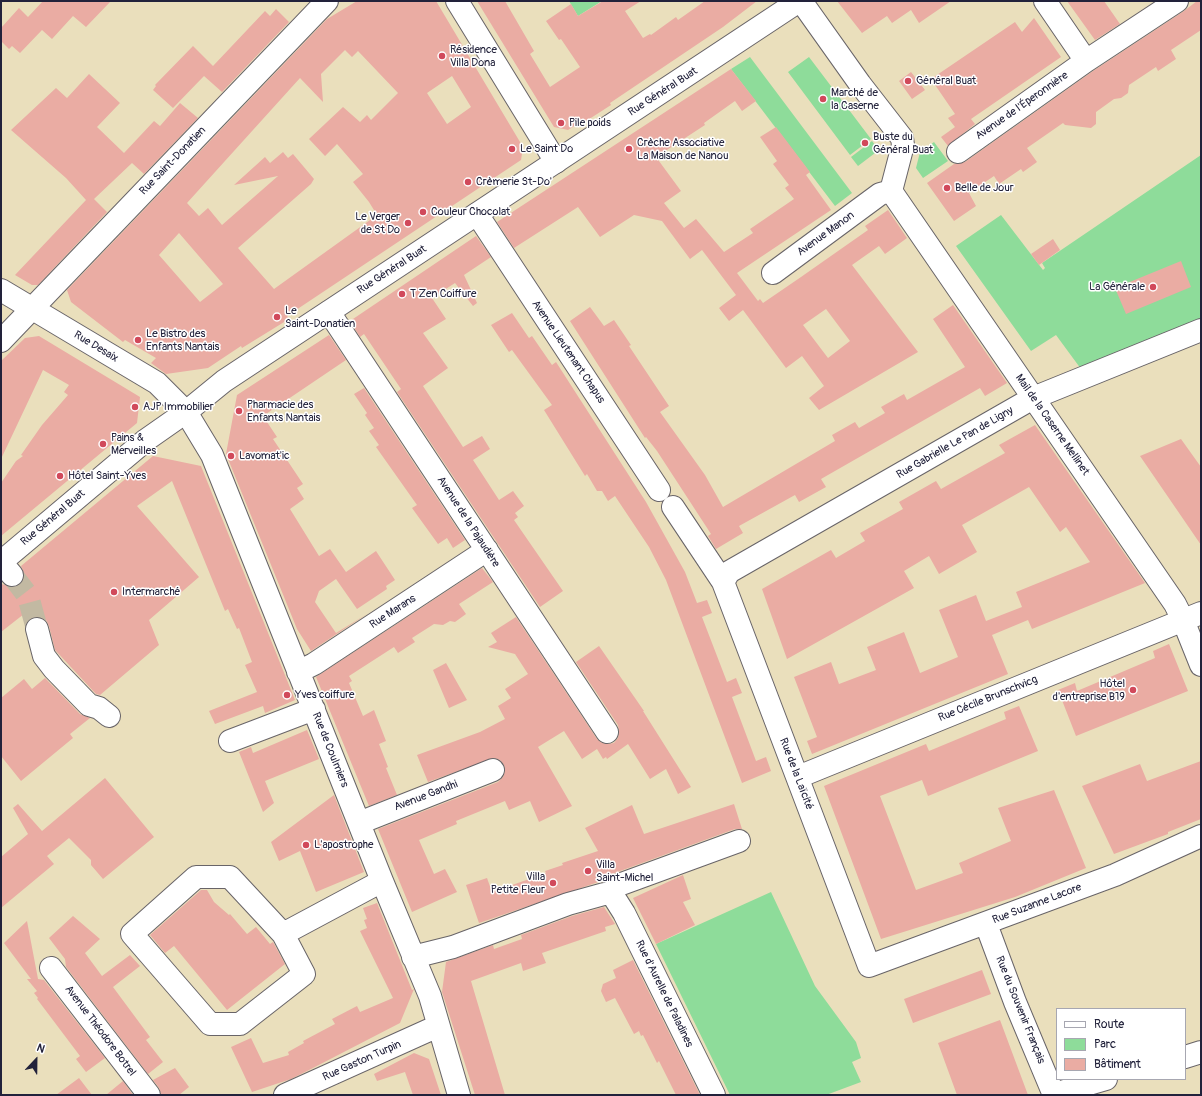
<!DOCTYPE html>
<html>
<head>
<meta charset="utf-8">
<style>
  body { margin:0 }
  #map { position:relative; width:1202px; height:1096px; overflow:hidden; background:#eadfbc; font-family:Pangolin,sans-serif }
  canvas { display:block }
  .frame { position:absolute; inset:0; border:2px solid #22223b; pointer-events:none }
  .legend { position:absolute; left:1056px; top:1008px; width:130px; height:72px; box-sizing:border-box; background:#fff; border:1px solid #a7a7b1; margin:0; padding:5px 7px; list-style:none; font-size:12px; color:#22223b }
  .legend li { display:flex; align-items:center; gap:8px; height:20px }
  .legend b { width:20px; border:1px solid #a7a7b1 }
  .north { position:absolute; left:16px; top:1040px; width:40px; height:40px; -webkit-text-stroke:3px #fff; paint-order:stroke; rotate:22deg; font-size:11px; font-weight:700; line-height:16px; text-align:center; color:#22223b }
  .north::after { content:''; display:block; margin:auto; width:14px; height:18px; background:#22223b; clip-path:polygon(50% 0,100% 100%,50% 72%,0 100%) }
</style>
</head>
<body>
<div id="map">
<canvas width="1202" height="1096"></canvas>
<div class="frame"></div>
<ul class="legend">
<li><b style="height:5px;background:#fff"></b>Route</li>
<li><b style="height:11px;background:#8edc9a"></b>Parc</li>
<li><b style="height:11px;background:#eaaca3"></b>Bâtiment</li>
</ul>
<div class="north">N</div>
</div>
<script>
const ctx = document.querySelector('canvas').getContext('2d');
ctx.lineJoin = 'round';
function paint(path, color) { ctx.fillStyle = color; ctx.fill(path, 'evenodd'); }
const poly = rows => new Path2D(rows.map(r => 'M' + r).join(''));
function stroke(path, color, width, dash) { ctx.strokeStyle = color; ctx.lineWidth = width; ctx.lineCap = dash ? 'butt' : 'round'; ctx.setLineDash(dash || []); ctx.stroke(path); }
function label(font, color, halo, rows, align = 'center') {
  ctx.font = font + ' Pangolin,sans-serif'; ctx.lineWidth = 3; ctx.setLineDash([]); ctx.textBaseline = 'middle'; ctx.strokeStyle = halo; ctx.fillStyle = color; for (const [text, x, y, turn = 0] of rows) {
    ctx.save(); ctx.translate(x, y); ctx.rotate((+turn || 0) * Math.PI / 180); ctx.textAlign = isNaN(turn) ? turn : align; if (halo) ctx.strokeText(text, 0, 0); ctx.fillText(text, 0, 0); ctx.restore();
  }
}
const green = poly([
  [569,1,602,1,578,16],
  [750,57,852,193,835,206,731,69],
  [809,57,871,139,850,155,788,72],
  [872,141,879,150,858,166,851,157],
  [934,142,948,161,923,178,916,168,920,152],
  [1201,155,1201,320,1081,369,1056,335,1031,351,956,246,1001,215,1043,270,1045,268,1042,263],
  [771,892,815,986,856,1042,861,1058,852,1062,861,1082,826,1095,730,1095,656,944]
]);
const building = poly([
  [43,1,111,1,86,27,73,16,52,39,42,30,20,53,12,46,9,49,1,41,1,28,19,8,28,17],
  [357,1,436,1,523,147,521,160,287,316,289,319,242,348,241,346,208,368,166,374,151,363,156,358,125,340,123,342,71,302,67,290,327,19],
  [345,50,352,57,358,51,398,93,371,120,367,115,360,122,343,107,309,139,325,156,337,144,363,174,353,182,369,202,377,215,274,289,238,248,311,184,314,179,293,154,288,158,283,152,270,163,265,157,234,185,278,176,222,225,208,208,199,216,187,203,300,78,323,102,321,74],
  [452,76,471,107,447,124,427,93],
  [179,233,223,284,200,302,159,255],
  [477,1,505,1,534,51,530,54,550,87,580,67,561,39,559,40,546,21,571,4,578,16,603,1,641,1,625,11,643,38,650,34,651,35,676,17,678,20,705,1,757,1,723,27,610,103,611,105,580,125,579,123,568,130,554,127],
  [837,1,951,1,919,23,911,10,892,23,887,16,862,33],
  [1067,1,1104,1,1120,24,1095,40],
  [1197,1,1201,1,1201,30,1171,50,1176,59,1158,71,1156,67,1129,85,1128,93,1121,98,1114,99,1096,112,1096,124,1091,128,1065,125,1063,123,1027,148,1037,162,1023,172,1021,169,999,184,994,176,969,193,976,206,954,221,927,183,954,164,965,162,1093,71,1184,11],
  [276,9,289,22,222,92,204,76,173,108,153,90,156,86,155,85,193,46,213,66,265,11,270,16],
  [1034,18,1061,57,971,119,975,124,948,146,941,137,955,127,948,118,955,114,931,79,1015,22,1022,32],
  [731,69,756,101,742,111,735,101,704,123,705,125,656,157,681,191,664,203,684,228,696,219,724,252,753,233,750,229,794,199,785,188,789,185,773,164,777,161,760,137,776,127,810,172,806,175,831,210,737,273,758,301,760,299,763,303,801,277,868,230,865,226,888,210,907,238,885,254,879,246,852,265,918,352,819,410,809,398,824,386,802,356,786,368,743,310,729,321,719,308,736,295,702,250,690,259,662,221,634,215,600,237,578,207,514,248,497,222],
  [826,309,850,341,828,358,803,325],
  [911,72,925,90,912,99,899,81],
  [89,74,120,103,97,127,124,153,154,121,160,126,180,103,198,118,144,174,132,163,94,199,107,212,38,285,32,285,15,275,86,200,66,178,11,130,56,88,67,98],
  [476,236,491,257,464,275,477,303,473,306,455,283,432,298,446,319,423,333,448,368,423,386,463,447,482,436,490,449,473,460,499,500,513,491,524,506,515,513,518,517,514,520,563,591,540,607,397,392,401,389,364,334,360,337,350,321],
  [1053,239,1060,250,1039,265,1031,254],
  [1181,261,1191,287,1126,314,1115,288],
  [953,305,1007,383,985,396,980,388,821,479,826,487,799,502,795,495,739,526,743,533,716,549,708,536,711,534,657,451,646,437,645,438,570,321,590,307,604,326,614,320,631,345,629,346,669,406,660,412,705,475,723,507,835,441,832,435,855,422,859,428,885,413,881,407,904,394,907,400,965,367,933,319],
  [512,313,529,338,532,336,552,365,556,362,646,502,685,572,697,603,707,600,712,613,702,617,727,682,736,678,742,693,732,697,756,761,766,757,771,771,742,783,666,580,649,547,615,496,608,501,602,491,597,491,587,474,585,476,544,410,552,405,512,350,509,352,491,325],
  [329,335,346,360,263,416,277,437,273,439,303,484,297,488,304,499,290,509,319,556,330,549,346,572,376,551,395,580,386,586,387,589,357,609,336,579,319,591,315,602,336,633,367,614,311,651,297,629,226,454,237,395],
  [39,336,140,397,137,423,1,536,1,483,16,461,23,456,21,455,42,425,68,395,64,392,69,385,43,370,1,459,1,361,25,338],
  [364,388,465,540,453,548,447,538,438,544,412,508,417,505,376,447,379,445,369,431,374,428,365,415,367,413,354,394],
  [1035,425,1145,583,1032,629,1028,620,992,635,1008,674,812,754,807,741,817,737,794,677,831,662,839,684,876,670,867,647,904,632,920,673,958,657,939,610,976,595,986,621,1022,607,1016,592,1090,562,1066,527,1060,532,1029,487,962,525,977,552,939,574,929,556,904,571,914,588,787,659,762,589,831,550,836,558,865,541,860,533,903,509,899,502,936,481,941,489,1005,453,999,445],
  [1181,439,1201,467,1201,545,1140,456],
  [153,456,201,466,295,700,265,713,263,706,215,724,209,711,257,692,245,665,252,662,239,628,237,629,228,609,225,611,172,481,137,506,199,577,149,620,159,645,100,695,96,694,55,650,49,626,46,620,40,617,34,617,29,620,24,614,1,632,1,584,14,587,20,584,24,579,24,573,21,566],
  [482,568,493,582,459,604,466,614,455,622,450,621,443,625,434,624,412,638,415,642,398,653,394,647,349,676,352,681,349,683,363,716,374,710,386,741,379,744,388,767,386,768,397,795,369,806,316,677],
  [516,617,597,739,602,743,608,744,614,743,618,738,619,732,618,725,576,662,599,646,644,711,643,711,691,787,678,794,666,769,650,779,628,744,607,759,606,757,603,759,597,749,582,759,564,731,538,747,572,806,539,822,530,801,509,810,505,801,456,821,457,824,419,840,434,874,445,869,457,892,412,912,378,829,498,782,503,777,505,771,504,765,500,760,494,758,428,782,417,755,480,732,505,719,498,706,511,698,505,689,528,674,515,654,488,647,497,642,491,633],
  [1169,644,1188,691,1076,736,1058,690,1075,683,1077,691,1155,658,1153,651],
  [446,663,467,700,449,708,433,670],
  [45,678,80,714,90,718,70,734,73,738,21,781,1,756,1,698,24,679,32,689],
  [1019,706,1038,751,928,796,922,780,880,796,916,890,963,873,959,863,1011,841,998,808,1054,790,1086,868,1015,897,881,939,824,786,926,744,929,751,1006,719,1004,712],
  [307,730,319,759,265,781,274,803,263,812,239,752,251,747,253,753],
  [1201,761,1201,819,1168,832,1168,834,1114,854,1082,786,1140,764,1147,781],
  [105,778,154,837,103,879,91,865,91,860,69,838,47,856,54,864,1,908,1,857,28,834,13,808,18,804,42,831],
  [334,795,364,872,316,892,300,851,279,861,271,842],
  [734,804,742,829,735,829,612,874,607,879,479,923,466,885,487,878,492,892,538,876,546,873,545,871,563,865,562,863,598,851,585,828,632,805,644,834],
  [683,875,691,899,683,902,695,925,656,944,633,898],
  [201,890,207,890,214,902,229,915,230,914,247,934,256,927,270,944,273,942,285,964,227,1010,174,946,165,953,150,935],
  [377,903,412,990,414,989,400,1023,311,1069,291,1079,252,1092,231,1047,251,1038,263,1063,289,1055,288,1052,304,1043,303,1041,335,1024,332,1019,357,1006,360,1012,393,998,360,931,367,928,364,920,367,919,363,908],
  [604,907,615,924,605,927,606,931,542,953,546,963,523,971,521,963,471,981,505,1095,475,1095,442,992,446,962,493,945,494,949,522,939,521,935,572,916],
  [73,916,100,939,85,953,102,976,130,955,140,966,113,987,150,1037,146,1040,163,1062,148,1074,66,967,65,959,49,938],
  [27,921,38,979,44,980,105,1058,86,1072,76,1059,80,1056,37,999,38,998,34,993,37,991,27,979,31,979,4,943],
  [633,960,700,1095,676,1095,659,1061,657,1063,643,1035,641,1036,639,1031,634,1034,615,998,606,1002,601,991,603,984,616,978,613,970],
  [982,970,991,994,913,1023,904,999],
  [1000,1020,1028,1095,957,1095,938,1043],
  [414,1053,429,1059,441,1095,413,1095,405,1072,377,1081,374,1074],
  [175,1068,189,1087,179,1095,161,1095,159,1088,153,1080],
  [79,1078,92,1095,56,1095],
  [123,1081,133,1095,106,1095]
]);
const minorTunnel = poly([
  [12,575,28,596,37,629]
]);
const minor = poly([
  [457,1,556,162],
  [801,1,860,84,902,138,903,145,891,191],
  [1045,1,1086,61],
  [958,152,1086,61,1177,1],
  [891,191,1175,604,1183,620,1201,665],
  [477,214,659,490],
  [773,273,880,194,891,191],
  [1,290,157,383,186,412,212,455,382,881,430,996,459,1095],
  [329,312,607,732],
  [1,341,327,1],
  [673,507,723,582,869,966,1115,875,1201,836],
  [1,562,12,575],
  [723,582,729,572,1033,398,1201,330],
  [37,629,44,656,54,669,89,705,99,708,109,716],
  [298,672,314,664,487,550],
  [230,741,314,709],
  [798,777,1201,613],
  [359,823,493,770],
  [612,894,616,886,739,841],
  [986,924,1015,1002,1054,1095],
  [283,934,304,974,240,1024,210,1024,132,934,196,877,230,877,283,934,382,881],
  [413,957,453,947,568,904,604,894,612,894,624,913,714,1095],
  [51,968,149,1095],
  [1185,1057,1201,1052],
  [1054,1094,1106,1079],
  [285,1095,438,1026]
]);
const major = poly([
  [1,562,146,440,186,412,224,381,799,1]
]);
const markers = [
  [442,56,4,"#d1495b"],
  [908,81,4,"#d1495b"],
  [823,99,4,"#d1495b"],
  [561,123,4,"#d1495b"],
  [865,143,4,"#d1495b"],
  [512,149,4,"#d1495b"],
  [629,149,4,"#d1495b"],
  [468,182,4,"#d1495b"],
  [947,188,4,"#d1495b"],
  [423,212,4,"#d1495b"],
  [408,223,4,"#d1495b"],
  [1153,287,4,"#d1495b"],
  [402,294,4,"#d1495b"],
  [277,317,4,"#d1495b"],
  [138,340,4,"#d1495b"],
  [135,407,4,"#d1495b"],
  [239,411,4,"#d1495b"],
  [103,444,4,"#d1495b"],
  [231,456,4,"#d1495b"],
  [60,476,4,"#d1495b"],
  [114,592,4,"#d1495b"],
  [1133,690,4,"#d1495b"],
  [287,695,4,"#d1495b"],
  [306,845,4,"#d1495b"],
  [588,871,4,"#d1495b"],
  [553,883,4,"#d1495b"]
];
const poiNames = [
  ["Résidence",450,50],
  ["Villa Dona",450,63],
  ["Général Buat",916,81],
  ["Marché de",831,93],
  ["la Caserne",831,106],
  ["Pile poids",569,123],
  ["Buste du",873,137],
  ["Général Buat",873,150],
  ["Crèche Associative",637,143],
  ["La Maison de Nanou",637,156],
  ["Le Saint Do",520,149],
  ["Crèmerie St-Do'",476,182],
  ["Belle de Jour",955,188],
  ["Couleur Chocolat",431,212],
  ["Le Verger",400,217,"right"],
  ["de St Do",400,230,"right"],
  ["La Générale",1145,287,"right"],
  ["T Zen Coiffure",410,294],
  ["Le",285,311],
  ["Saint-Donatien",285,324],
  ["Le Bistro des",146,334],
  ["Enfants Nantais",146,347],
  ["Pharmacie des",247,405],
  ["Enfants Nantais",247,418],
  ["AJP Immobilier",143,407],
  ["Pains &",111,438],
  ["Merveilles",111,451],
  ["Lavomat'ic",239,456],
  ["Hôtel Saint-Yves",68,476],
  ["Intermarché",122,592],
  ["Hôtel",1125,684,"right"],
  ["d'entreprise B19",1125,697,"right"],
  ["Yves coiffure",295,695],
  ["L'apostrophe",314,845],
  ["Villa",596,865],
  ["Saint-Michel",596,878],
  ["Villa",545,877,"right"],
  ["Petite Fleur",545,890,"right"]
];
const streetNames = [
  ["Rue Général Buat",663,92,-33],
  ["Avenue de l'Éperonnière",1022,106,-35],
  ["Rue Saint-Donatien",173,161,-46],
  ["Avenue Manon",826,234,-36],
  ["Rue Général Buat",392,270,-33],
  ["Rue Desaix",96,347,31],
  ["Avenue Lieutenant Chapus",568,352,56],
  ["Mail de la Caserne Mellinet",1052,425,55],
  ["Rue Gabrielle Le Pan de Ligny",955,443,-30],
  ["Rue Général Buat",53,518,-40],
  ["Avenue de la Pajaudière",468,522,57],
  ["Rue Marans",393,612,-33],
  ["Rue Cécile Brunschvicg",988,699,-22],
  ["Rue de Coulmiers",330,750,68],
  ["Rue de la Laïcité",796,774,69],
  ["Avenue Gandhi",426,796,-21],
  ["Rue Suzanne Lacore",1037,904,-21],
  ["Rue d'Aurelle de Paladines",664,994,64],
  ["Rue du Souvenir Français",1020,1010,68],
  ["Avenue Théodore Botrel",100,1031,53],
  ["Rue Gaston Turpin",362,1061,-24]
];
paint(green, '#8edc9a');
paint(building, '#eaaca3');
stroke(minorTunnel, '#c2b9a2', 22, [22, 11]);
stroke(minor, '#686468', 24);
stroke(major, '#686468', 24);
stroke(minor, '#fff', 22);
stroke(major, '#fff', 22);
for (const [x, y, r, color] of markers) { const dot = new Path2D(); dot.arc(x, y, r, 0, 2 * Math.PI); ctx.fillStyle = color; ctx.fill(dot); stroke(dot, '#fff', 1.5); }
label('11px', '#22223b', '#fff', poiNames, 'left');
label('11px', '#22223b', '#fff', streetNames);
</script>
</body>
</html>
